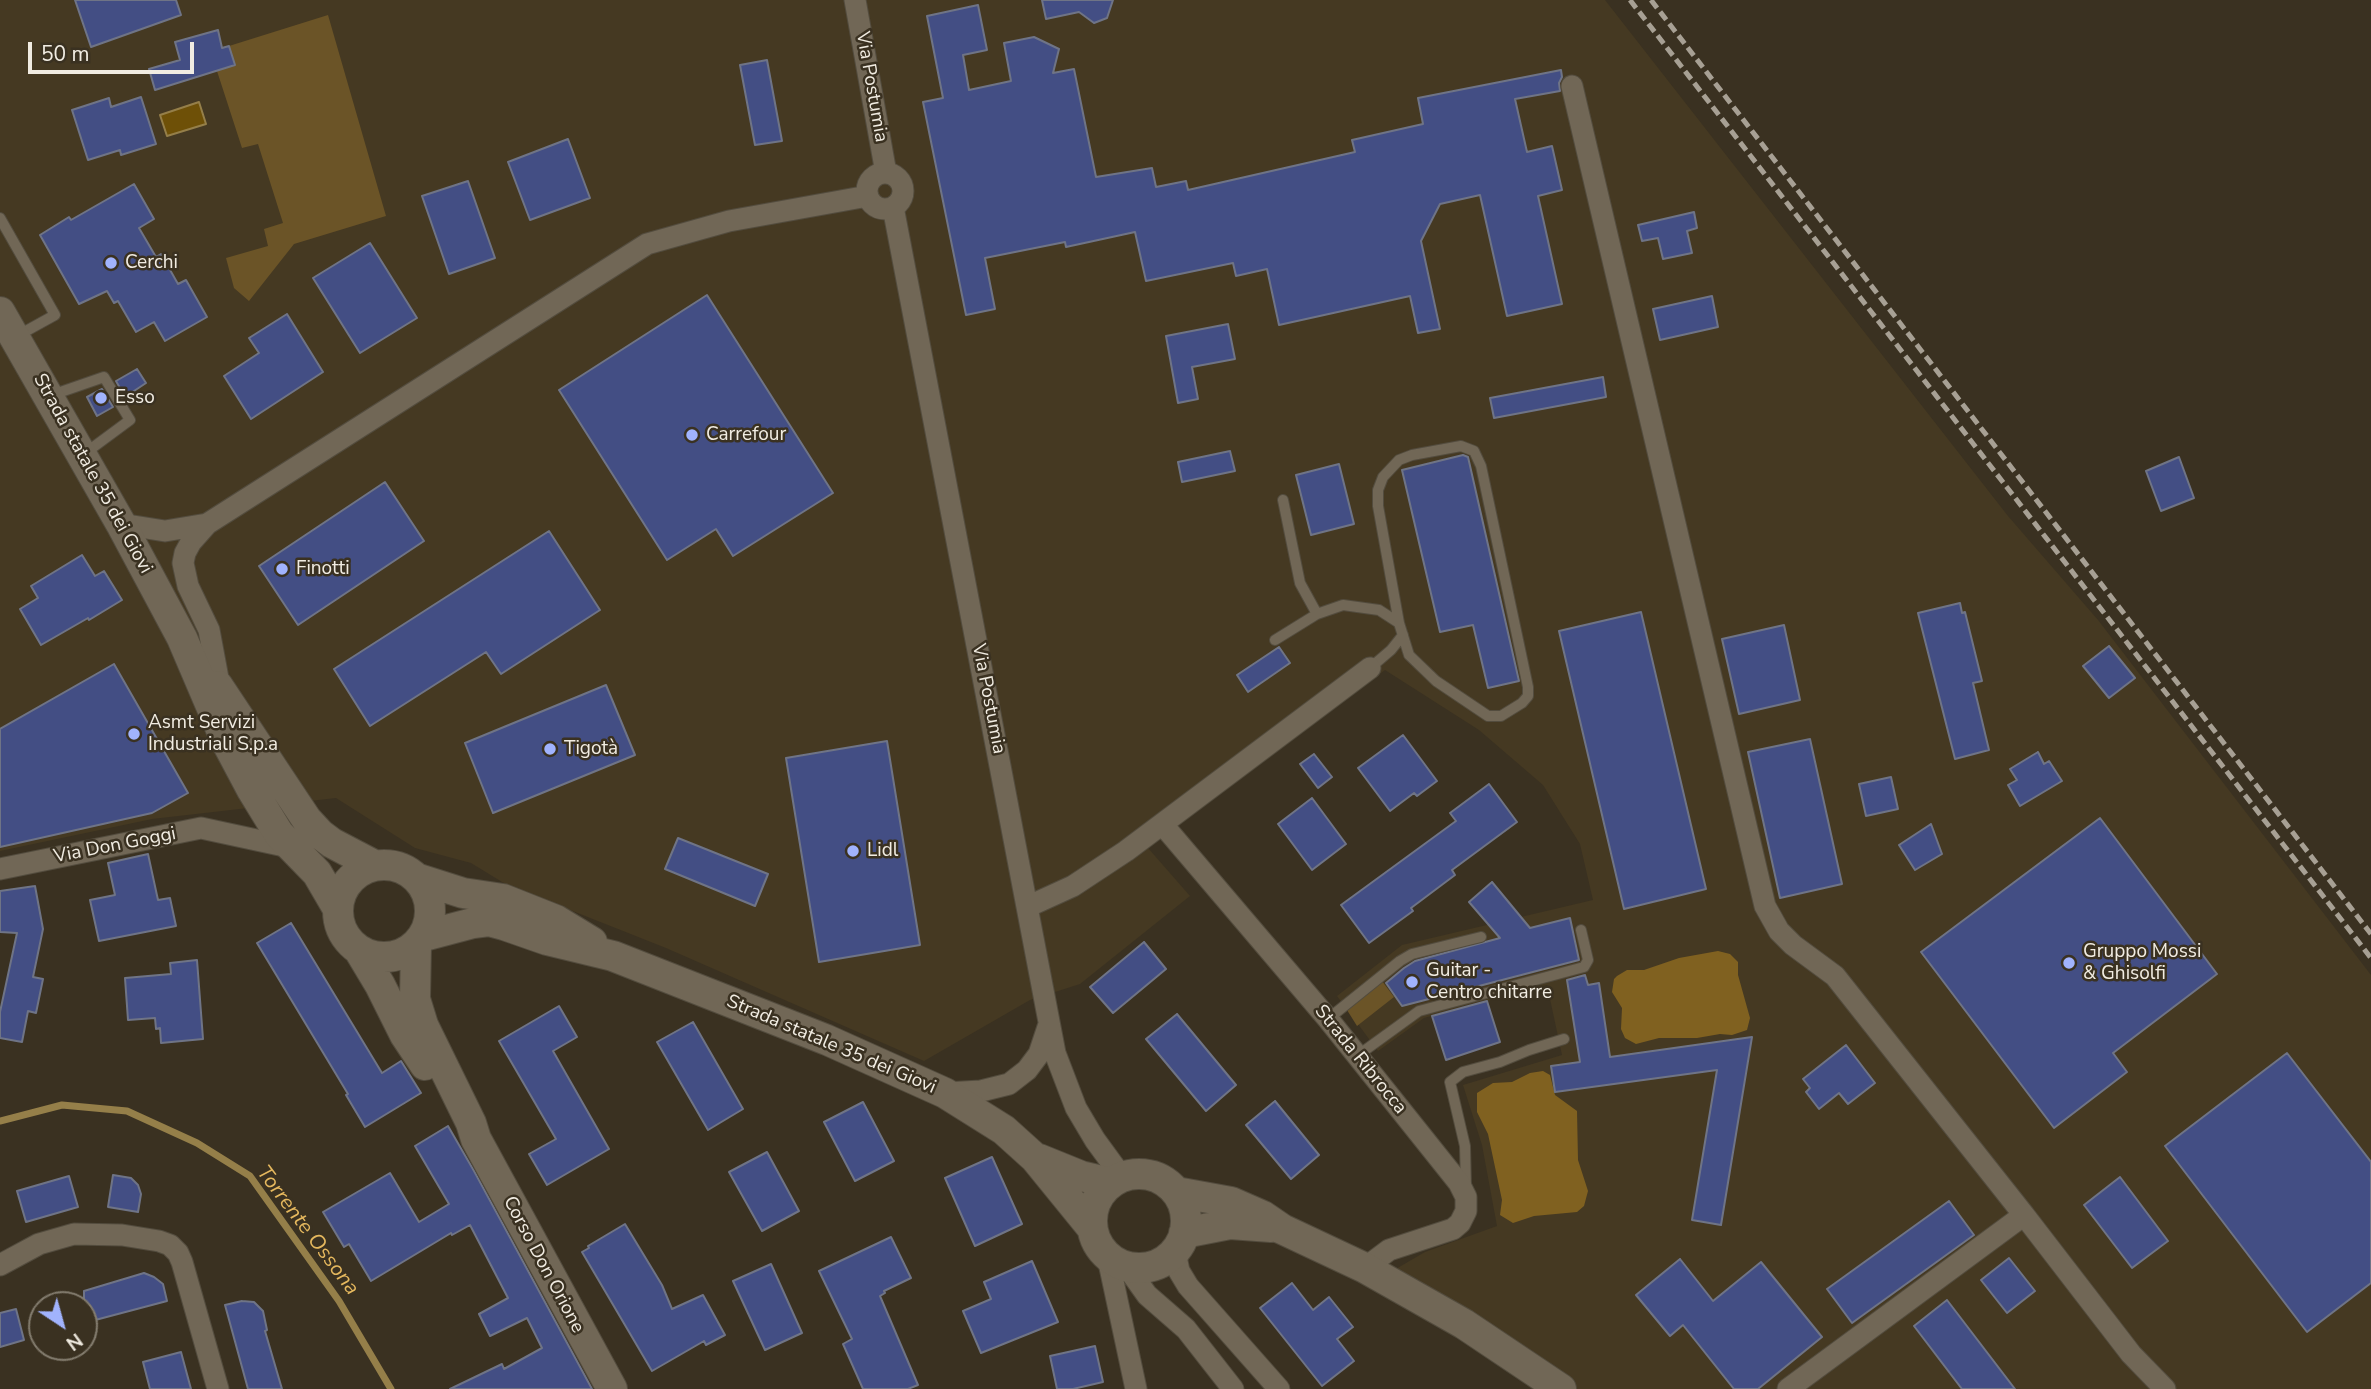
<!DOCTYPE html>
<html>
<head>
<meta charset="utf-8">
<style>
  body { margin:0 }
  #map { position:relative; width:2371px; height:1389px; overflow:hidden; background:#3a3121; font-family:"Nunito Sans",sans-serif }
  canvas { display:block }
  .north { position:absolute; left:28px; top:1291px; width:70px; height:70px; box-sizing:border-box; background:#3a3121; border:2px solid #837c6e; border-radius:50%; rotate:144deg; font-size:19px; font-weight:700; line-height:28px; text-align:center; color:#f1ece2 }
  .north::after { content:''; display:block; margin:auto; width:24px; height:32px; background:#a1b3fd; clip-path:polygon(50% 0,100% 100%,50% 72%,0 100%) }
  .scale { position:absolute; left:28px; top:42px; width:166px; height:32px; box-sizing:border-box; border:4px solid #f1ece2; border-top:0; padding-left:9px; font-size:21px; line-height:24px; white-space:nowrap; color:#f1ece2; -webkit-text-stroke:5px #3a3121; paint-order:stroke }
</style>
</head>
<body>
<div id="map">
<canvas width="2371" height="1389"></canvas>
<div class="north">N</div>
<div class="scale">50 m</div>
</div>
<script>
const ctx = document.querySelector('canvas').getContext('2d');
ctx.lineJoin = 'round';
function paint(path, color) { ctx.fillStyle = color; ctx.fill(path, 'evenodd'); }
const poly = rows => new Path2D(rows.map(r => 'M' + r).join(''));
function stroke(path, color, width, dash) { ctx.strokeStyle = color; ctx.lineWidth = width; ctx.lineCap = dash ? 'butt' : 'round'; ctx.setLineDash(dash || []); ctx.stroke(path); }
function label(font, color, halo, rows, align = 'center') {
  ctx.font = font + ' "Nunito Sans",sans-serif'; ctx.lineWidth = 5; ctx.setLineDash([]); ctx.textBaseline = 'middle'; ctx.strokeStyle = halo; ctx.fillStyle = color; for (const [text, x, y, turn = 0] of rows) {
    ctx.save(); ctx.translate(x, y); ctx.rotate((+turn || 0) * Math.PI / 180); ctx.textAlign = isNaN(turn) ? turn : align; if (halo) ctx.strokeText(text, 0, 0); ctx.fillText(text, 0, 0); ctx.restore();
  }
}
const built = poly([
  [0,0,1605,0,2008,516,2098,620,2371,975,2371,1389,1561,1389,1382,1277,1425,1252,1497,1226,1482,1145,1463,1085,1562,1055,1547,985,1424,1018,1378,1051,1337,996,1402,945,1593,900,1580,844,1543,785,1479,730,1385,670,1148,848,1190,896,1080,984,1030,1000,924,1061,666,948,507,885,471,863,415,848,336,798,152,819,0,851]
]);
const green = poly([
  [328,15,386,216,294,244,249,301,234,288,226,258,268,246,264,229,283,223,258,144,242,148,217,71,234,65,229,46],
  [1382,981,1394,997,1357,1026,1347,1010]
]);
const forest = poly([
  [1718,951,1730,954,1738,962,1738,975,1750,1018,1747,1030,1732,1035,1720,1034,1697,1038,1659,1038,1636,1044,1625,1038,1621,1029,1622,1008,1612,992,1614,979,1617,976,1627,970,1644,970,1679,958],
  [1543,1071,1550,1075,1555,1095,1577,1111,1578,1160,1588,1191,1584,1206,1577,1212,1534,1216,1513,1223,1500,1215,1502,1200,1488,1134,1477,1112,1477,1093,1493,1083,1512,1082,1530,1073]
]);
const water = poly([
  [199,102,206,124,167,136,160,115,199,102]
]);
const stream = poly([
  [0,1121,62,1105,127,1111,197,1143,250,1176,339,1301,391,1389]
]);
const building = poly([
  [75,0,176,0,181,15,91,47,75,0],
  [1042,0,1113,0,1107,18,1094,23,1079,12,1046,19,1042,0],
  [978,5,987,50,963,55,969,90,1011,81,1004,43,1034,37,1059,49,1053,73,1074,69,1096,177,1152,168,1156,187,1186,181,1188,190,1355,152,1352,140,1423,124,1418,98,1561,70,1562,77,1559,83,1560,91,1515,99,1527,152,1552,146,1562,190,1538,196,1562,304,1507,316,1480,195,1440,204,1421,241,1440,329,1418,333,1410,296,1279,325,1267,269,1236,276,1233,263,1146,281,1135,232,1066,247,1065,242,985,258,995,309,966,315,923,102,943,98,927,16,978,5],
  [218,30,222,48,229,46,235,65,155,90,149,69,180,60,175,42,218,30],
  [767,60,782,141,755,145,740,65,767,60],
  [141,97,156,144,121,155,120,150,88,160,72,110,109,98,111,107,141,97],
  [568,139,590,198,530,220,508,162,568,139],
  [468,181,495,258,449,274,422,196,468,181],
  [134,184,154,219,139,228,156,257,161,254,178,284,186,280,207,317,165,341,154,322,136,332,118,301,114,303,107,291,79,304,40,235,69,217,71,220,134,184],
  [1694,212,1697,228,1687,231,1692,253,1663,259,1658,238,1642,241,1638,225,1694,212],
  [370,243,417,318,360,353,313,278,370,243],
  [707,295,833,493,733,556,716,529,667,560,559,390,707,295],
  [1712,296,1718,327,1660,340,1653,309,1712,296],
  [287,314,323,372,251,419,224,376,259,353,249,338,287,314],
  [1228,324,1235,359,1192,367,1198,399,1178,403,1166,336,1228,324],
  [137,369,146,383,125,397,116,381,137,369],
  [1603,377,1606,397,1494,418,1490,398,1603,377],
  [102,389,113,407,97,416,87,397,102,389],
  [1230,451,1235,471,1182,482,1178,462,1230,451],
  [1463,455,1468,457,1519,681,1488,688,1473,625,1440,632,1402,470,1463,455],
  [2179,457,2194,498,2161,511,2146,471,2179,457],
  [1339,464,1354,524,1311,535,1296,475,1339,464],
  [385,482,424,541,298,625,259,566,385,482],
  [549,531,600,610,501,674,486,652,370,726,334,669,549,531],
  [82,555,95,576,104,571,122,600,89,620,88,618,41,645,20,609,38,598,31,586,82,555],
  [1960,603,1962,613,1965,612,1982,681,1973,683,1989,750,1955,759,1918,613,1960,603],
  [1641,612,1706,889,1624,909,1559,631,1641,612],
  [1784,625,1800,700,1739,714,1722,639,1784,625],
  [2109,646,2135,678,2109,698,2083,666,2109,646],
  [1279,647,1290,663,1248,692,1237,675,1279,647],
  [114,664,188,793,152,813,0,847,0,729,114,664],
  [606,685,635,755,493,813,465,743,606,685],
  [1403,735,1437,781,1417,796,1414,793,1390,811,1358,768,1403,735],
  [1810,739,1842,884,1780,898,1748,752,1810,739],
  [887,741,920,945,819,962,786,758,887,741],
  [2038,752,2044,764,2049,761,2062,781,2020,806,2008,785,2017,780,2010,769,2038,752],
  [1314,754,1332,777,1318,788,1300,764,1314,754],
  [1891,777,1898,809,1866,816,1859,784,1891,777],
  [1489,784,1517,822,1452,870,1455,875,1411,908,1413,911,1369,943,1341,905,1456,821,1450,813,1489,784],
  [1312,798,1346,844,1312,870,1278,824,1312,798],
  [2100,818,2217,974,2113,1053,2127,1072,2054,1128,1921,952,2100,818],
  [1931,824,1942,854,1915,870,1899,845,1931,824],
  [678,838,768,874,755,906,665,869,678,838],
  [148,854,158,900,170,898,176,926,99,941,90,900,115,895,108,863,148,854],
  [1492,882,1530,928,1570,918,1579,960,1402,1006,1386,983,1404,968,1415,961,1500,938,1469,902,1492,882],
  [35,886,43,929,33,977,43,979,36,1013,28,1011,22,1042,0,1038,0,1012,17,933,0,932,0,891,35,886],
  [291,923,382,1073,401,1061,421,1093,365,1127,346,1095,348,1094,257,943,291,923],
  [1144,942,1166,969,1113,1013,1090,987,1144,942],
  [197,960,203,1039,161,1043,160,1028,156,1029,155,1018,128,1020,125,978,171,974,170,963,197,960],
  [1585,975,1588,985,1599,983,1610,1057,1752,1037,1721,1225,1692,1220,1717,1070,1555,1092,1551,1066,1580,1062,1567,980,1585,975],
  [1487,1001,1500,1042,1446,1060,1432,1016,1487,1001],
  [559,1006,577,1037,553,1051,609,1149,547,1185,529,1154,556,1139,499,1041,559,1006],
  [1177,1014,1236,1085,1206,1111,1146,1039,1177,1014],
  [693,1022,743,1109,708,1130,657,1042,693,1022],
  [1846,1045,1875,1083,1848,1104,1839,1093,1819,1109,1806,1092,1810,1088,1803,1079,1846,1045],
  [2287,1053,2371,1162,2371,1283,2307,1332,2165,1146,2287,1053],
  [1275,1101,1319,1155,1291,1179,1246,1125,1275,1101],
  [863,1102,894,1161,855,1181,824,1122,863,1102],
  [448,1126,474,1171,592,1389,450,1389,502,1364,504,1369,542,1348,527,1318,490,1336,479,1314,508,1298,470,1225,452,1235,451,1233,371,1281,349,1244,344,1247,323,1212,390,1173,419,1222,449,1204,415,1146,448,1126],
  [767,1152,799,1211,762,1231,729,1172,767,1152],
  [992,1157,1022,1224,975,1246,945,1178,992,1157],
  [113,1175,131,1178,138,1185,141,1194,138,1212,108,1207,113,1175],
  [69,1176,78,1207,26,1222,17,1191,69,1176],
  [2120,1177,2168,1241,2132,1268,2084,1205,2120,1177],
  [1949,1201,1974,1235,1852,1323,1827,1289,1949,1201],
  [625,1224,662,1285,672,1309,703,1295,725,1335,706,1345,704,1341,652,1371,582,1252,589,1248,588,1246,625,1224],
  [891,1237,911,1278,884,1291,885,1293,880,1296,918,1385,908,1389,863,1389,843,1344,852,1339,819,1271,891,1237],
  [2009,1258,2035,1291,2007,1313,1981,1280,2009,1258],
  [1680,1259,1713,1301,1761,1262,1822,1337,1758,1389,1734,1389,1683,1325,1670,1336,1636,1295,1680,1259],
  [1032,1261,1058,1322,981,1353,963,1311,991,1299,984,1282,1032,1261],
  [771,1264,802,1333,765,1350,733,1281,771,1264],
  [144,1273,154,1277,163,1284,167,1301,84,1323,84,1291,144,1273],
  [1292,1283,1313,1310,1329,1297,1353,1327,1337,1339,1354,1361,1322,1386,1260,1308,1292,1283],
  [1947,1300,2015,1389,1962,1389,1914,1326,1947,1300],
  [242,1301,254,1302,263,1311,267,1330,265,1331,282,1389,248,1389,225,1305,242,1301],
  [16,1309,24,1340,0,1347,0,1313,16,1309],
  [1095,1346,1103,1382,1073,1389,1057,1389,1050,1356,1095,1346],
  [181,1352,191,1389,150,1389,143,1362,181,1352]
]);
const lane = poly([
  [0,218,55,315,17,336],
  [49,396,104,377,130,420,84,454],
  [1461,446,1474,451,1481,466,1528,687,1528,696,1522,703,1501,716,1488,716,1436,681,1409,655,1399,623,1378,506,1378,490,1383,477,1399,460,1412,455,1461,446],
  [1283,500,1300,583,1317,614],
  [1275,640,1317,614,1343,605,1379,610,1399,623],
  [1370,668,1391,650,1403,635],
  [1328,1019,1400,961,1412,954,1481,937],
  [1357,1056,1419,1011,1584,967,1588,960,1581,930],
  [1466,1188,1465,1146,1450,1082,1463,1072,1500,1062,1529,1050,1564,1039]
]);
const street = poly([
  [855,0,886,173],
  [1572,86,1765,906,1779,931,1793,945,1835,976,2024,1215,1788,1389],
  '867 191a18 18 0 1 1 36 0a18 18 0 1 1-36 0Z',
  [893,207,1055,1053,1076,1108,1095,1140,1122,1177],
  [121,524,165,531,207,524],
  [220,689,209,630,188,586,183,563,185,553,191,542,207,524,647,244,729,221,868,196],
  [1163,825,1328,1019,1459,1183,1466,1197,1466,1211,1460,1223,1453,1229,1389,1250,1365,1268],
  [0,869,201,828,289,847],
  [1027,907,1073,886,1126,851,1370,668],
  [945,1093,981,1091,1009,1084,1027,1070,1039,1054,1048,1027],
  [2024,1215,2131,1354,2165,1389],
  [1175,1252,1179,1271,1188,1286,1279,1389],
  [1108,1258,1136,1389],
  [0,1265,39,1244,74,1234,122,1235,159,1241,170,1245,178,1253,182,1262,218,1389],
  [1127,1267,1147,1295,1186,1329,1233,1389]
]);
const secondary = poly([
  [0,312,121,524,182,638,226,741,252,790,279,834,317,873,338,909],
  [218,686,307,820,320,834,332,843,374,865],
  '338 911a46 46 0 1 1 92 0a46 46 0 1 1-92 0Z',
  [419,879,463,893,503,899,556,920,592,942],
  [424,936,473,923,489,921,504,925,547,940,613,956,827,1040,945,1093,1004,1130,1035,1158,1092,1228],
  [416,945,415,999,423,1025,471,1123,476,1139,612,1389],
  [359,950,380,985,405,1035,425,1065],
  [1039,1159,1081,1176,1111,1183],
  '1092 1221a47 47 0 1 1 94 0a47 47 0 1 1-94 0Z',
  [1176,1192,1231,1202,1263,1216,1282,1229,1365,1268,1464,1324,1561,1389],
  [1184,1233,1230,1224,1271,1227]
]);
const rail = poly([
  [1630,0,2371,958],
  [1651,0,2371,934]
]);
const markers = [
  [111,263,7,"#a1b3fd"],
  [101,398,7,"#a1b3fd"],
  [692,435,7,"#a1b3fd"],
  [282,569,7,"#a1b3fd"],
  [134,734,7,"#a1b3fd"],
  [550,749,7,"#a1b3fd"],
  [853,851,7,"#a1b3fd"],
  [2069,963,7,"#a1b3fd"],
  [1412,982,7,"#a1b3fd"]
];
const streetNames = [
  ["Via Postumia",871,87,80],
  ["Strada statale 35 dei Giovi",92,474,61],
  ["Via Postumia",988,699,79],
  ["Via Don Goggi",115,846,-11],
  ["Strada statale 35 dei Giovi",831,1045,23],
  ["Strada Ribrocca",1360,1060,51],
  ["Corso Don Orione",543,1265,62]
];
const poiNames = [
  ["Cerchi",125,263],
  ["Esso",115,398],
  ["Carrefour",706,435],
  ["Finotti",296,569],
  ["Asmt Servizi",148,723],
  ["Industriali S.p.a",148,745],
  ["Tigotà",564,749],
  ["Lidl",867,851],
  ["Gruppo Mossi",2083,952],
  ["& Ghisolfi",2083,974],
  ["Guitar -",1426,971],
  ["Centro chitarre",1426,993]
];
const waterNames = [
  ["Torrente Ossona",307,1231,53]
];
paint(built, '#453922');
paint(green, '#6b5427');
paint(forest, '#806120');
paint(water, '#6e5007');
stroke(water, '#957f49', 2);
stroke(stream, '#957f49', 7);
paint(building, '#434e84');
stroke(building, '#6f7486', 2);
stroke(lane, '#534c3e', 12);
stroke(street, '#534c3e', 23);
stroke(secondary, '#534c3e', 32);
stroke(lane, '#716756', 10);
stroke(street, '#716756', 21);
stroke(secondary, '#716756', 30);
stroke(rail, '#a7a094', 5, [10, 5]);
for (const [x, y, r, color] of markers) { const dot = new Path2D(); dot.arc(x, y, r, 0, 2 * Math.PI); ctx.fillStyle = color; ctx.fill(dot); stroke(dot, '#3a3121', 2.5); }
label('19px', '#f1ece2', '#3a3121', streetNames);
label('19px', '#f1ece2', '#3a3121', poiNames, 'left');
label('italic 21px', '#e5b85e', '#3a3121', waterNames);
</script>
</body>
</html>
